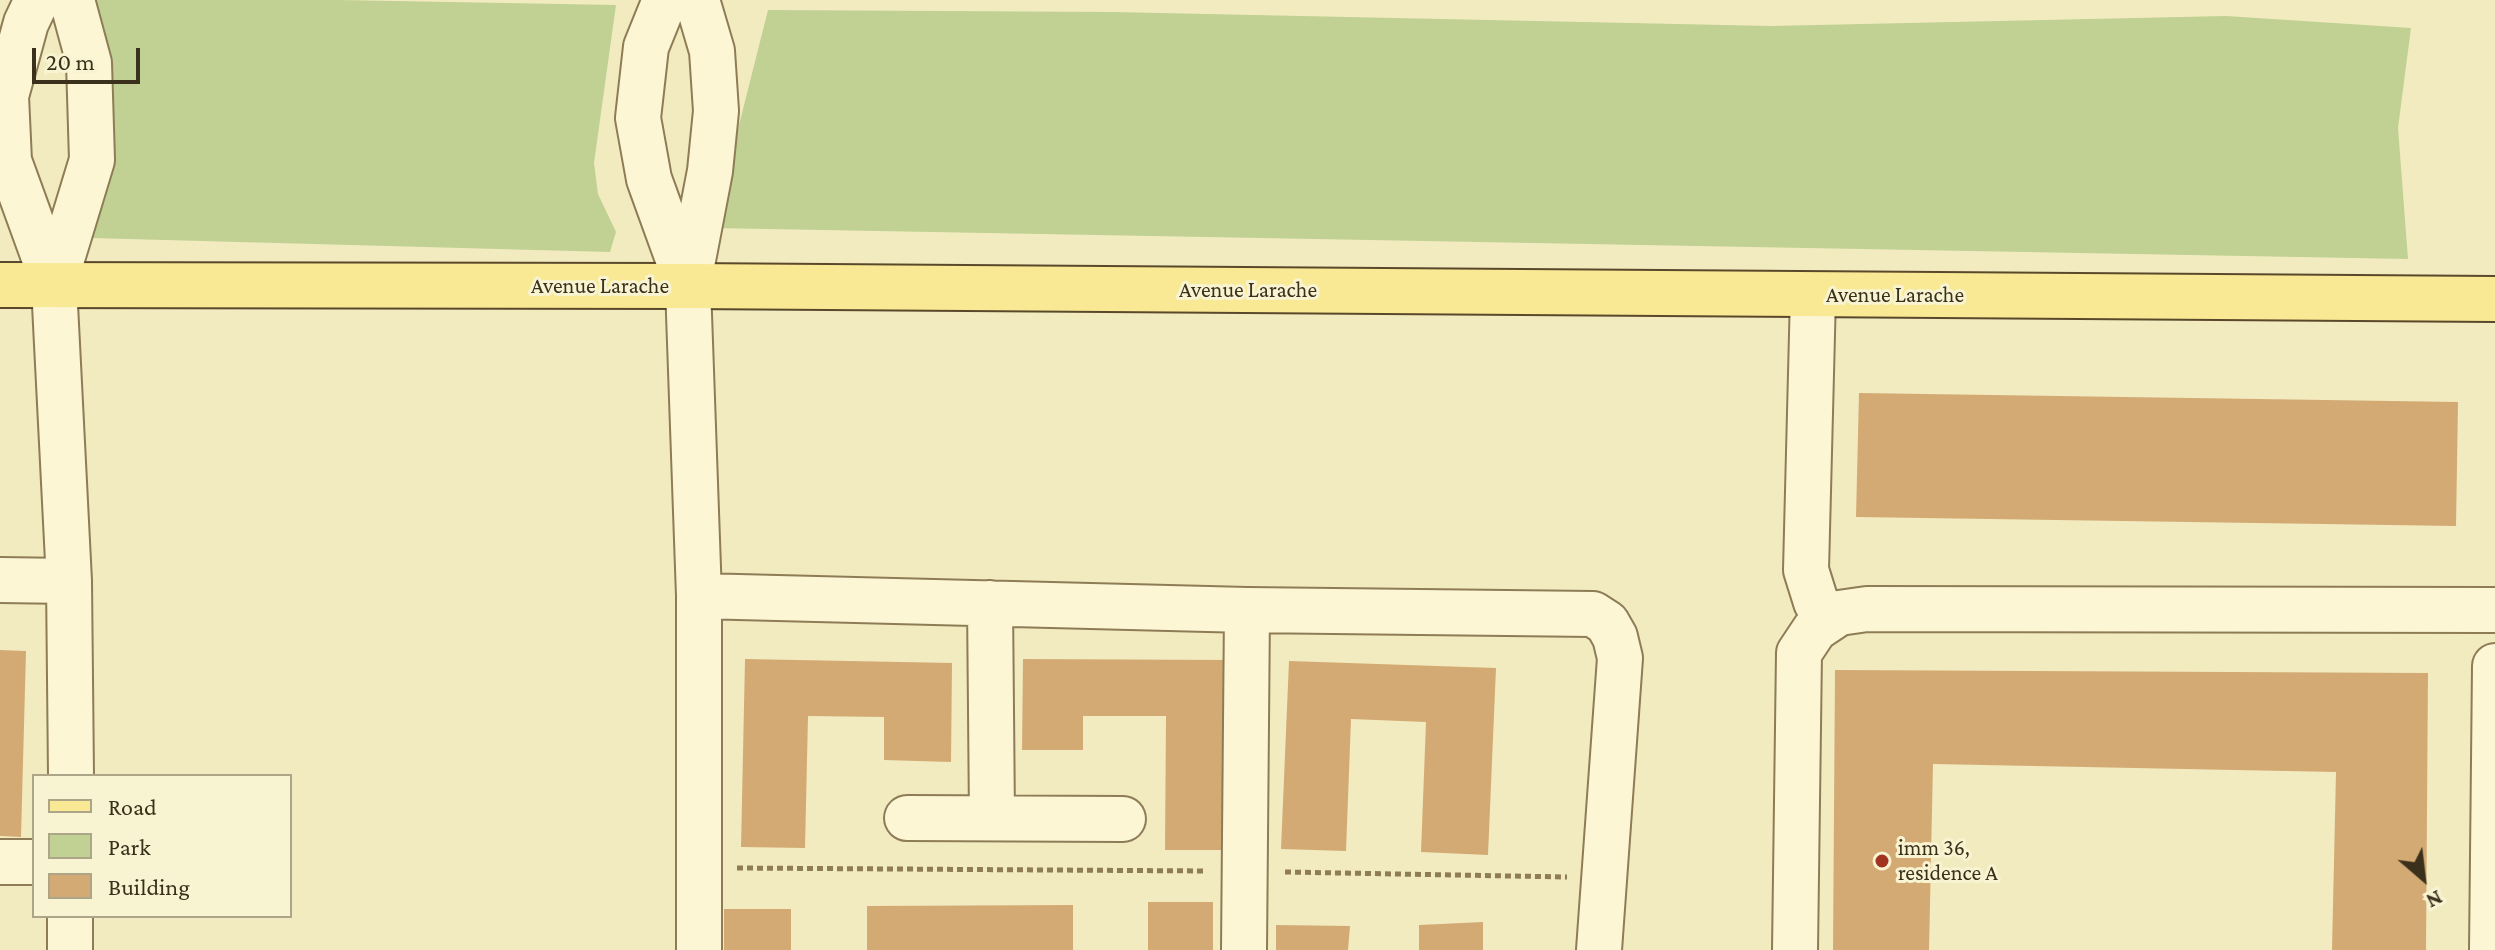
<!DOCTYPE html>
<html>
<head>
<meta charset="utf-8">
<style>
  body { margin:0 }
  #map { position:relative; width:2495px; height:950px; overflow:hidden; background:#f2ebc0; font-family:"Crimson Pro",serif }
  canvas { display:block }
  .legend { position:absolute; left:32px; top:774px; width:260px; height:144px; box-sizing:border-box; background:#f8f3d0; border:2px solid #aca588; margin:0; padding:10px 14px; list-style:none; font-size:24px; color:#3b301c }
  .legend li { display:flex; align-items:center; gap:16px; height:40px }
  .legend b { width:40px; border:2px solid #aca588 }
  .north { position:absolute; left:2383px; top:838px; width:80px; height:80px; -webkit-text-stroke:6px #f8f3d0; paint-order:stroke; rotate:152deg; font-size:22px; font-weight:700; line-height:32px; text-align:center; color:#3b301c }
  .north::after { content:''; display:block; margin:auto; width:28px; height:36px; background:#3b301c; clip-path:polygon(50% 0,100% 100%,50% 72%,0 100%) }
  .scale { position:absolute; left:32px; top:48px; width:108px; height:36px; box-sizing:border-box; border:4px solid #3b301c; border-top:0; padding-left:10px; font-size:24px; line-height:28px; white-space:nowrap; color:#3b301c; -webkit-text-stroke:6px #f8f3d0; paint-order:stroke }
</style>
</head>
<body>
<div id="map">
<canvas width="2495" height="950"></canvas>
<ul class="legend">
<li><b style="height:10px;background:#f9e994"></b>Road</li>
<li><b style="height:22px;background:#c0d193"></b>Park</li>
<li><b style="height:22px;background:#d3aa73"></b>Building</li>
</ul>
<div class="north">N</div>
<div class="scale">20 m</div>
</div>
<script>
const ctx = document.querySelector('canvas').getContext('2d');
ctx.lineJoin = 'round';
function paint(path, color) { ctx.fillStyle = color; ctx.fill(path, 'evenodd'); }
const poly = rows => new Path2D(rows.map(r => 'M' + r).join(''));
function stroke(path, color, width, dash) { ctx.strokeStyle = color; ctx.lineWidth = width; ctx.lineCap = dash ? 'butt' : 'round'; ctx.setLineDash(dash || []); ctx.stroke(path); }
function label(font, color, halo, rows, align = 'center') {
  ctx.font = font + ' "Crimson Pro",serif'; ctx.lineWidth = 6; ctx.setLineDash([]); ctx.textBaseline = 'middle'; ctx.strokeStyle = halo; ctx.fillStyle = color; for (const [text, x, y, turn = 0] of rows) {
    ctx.save(); ctx.translate(x, y); ctx.rotate((+turn || 0) * Math.PI / 180); ctx.textAlign = isNaN(turn) ? turn : align; if (halo) ctx.strokeText(text, 0, 0); ctx.fillText(text, 0, 0); ctx.restore();
  }
}
const green = poly([
  [92,0,338,0,616,5,594,163,598,194,616,232,610,252,91,238],
  [768,10,1113,12,1771,26,2226,16,2411,28,2398,128,2408,259,713,228]
]);
const building = poly([
  [1859,393,2458,402,2456,526,1856,517],
  [0,650,26,651,21,837,0,836],
  [745,659,952,663,951,762,884,760,884,717,808,716,805,848,741,847],
  [1023,659,1229,660,1228,850,1165,850,1166,716,1083,716,1083,750,1022,750],
  [1289,661,1496,668,1488,855,1421,852,1426,722,1351,719,1346,851,1281,849],
  [1835,670,2428,673,2426,950,2332,950,2336,772,1933,764,1929,950,1833,950],
  [1148,902,1213,902,1213,950,1148,950],
  [1073,905,1073,950,867,950,867,906],
  [724,909,791,909,791,950,724,950],
  [1483,922,1483,950,1419,950,1419,925],
  [1276,925,1350,926,1348,950,1276,950]
]);
const path = poly([
  [737,868,1207,871],
  [1285,872,1567,877]
]);
const minor = poly([
  [37,0,26,23,6,96,9,161,54,285,69,581,71,776],
  [665,0,646,47,638,118,649,179,687,284],
  [697,0,712,51,716,111,710,171,688,286,699,596,699,950],
  [54,285,92,160,89,63,72,0],
  [1813,295,1806,570,1816,602,1826,620],
  [0,580,69,581],
  [699,596,1247,610,1593,614,1607,623,1615,637,1620,658,1599,950],
  [990,603,992,818],
  [907,818,1123,819],
  [0,862,34,862],
  [70,950,70,916],
  [1244,950,1247,610],
  [1795,950,1799,653,1815,629,1839,613,1867,609,2495,610],
  [2492,950,2495,666]
]);
const major = poly([
  [0,285,688,286,2495,299]
]);
const markers = [
  [1882,861,8,"#a13421"]
];
const streetNames = [
  ["Avenue Larache",600,286],
  ["Avenue Larache",1248,290],
  ["Avenue Larache",1895,295]
];
const poiNames = [
  ["imm 36,",1898,848],
  ["residence A",1898,873]
];
paint(green, '#c0d193');
paint(building, '#d3aa73');
stroke(minor, '#8d7c56', 48);
stroke(major, '#5a482b', 48);
stroke(path, '#8d7c56', 5, [6, 4]);
stroke(minor, '#fcf6d4', 44);
stroke(major, '#f9e994', 44);
for (const [x, y, r, color] of markers) { const dot = new Path2D(); dot.arc(x, y, r, 0, 2 * Math.PI); ctx.fillStyle = color; ctx.fill(dot); stroke(dot, '#f8f3d0', 3); }
label('22px', '#3b301c', '#f8f3d0', streetNames);
label('22px', '#3b301c', '#f8f3d0', poiNames, 'left');
</script>
</body>
</html>
